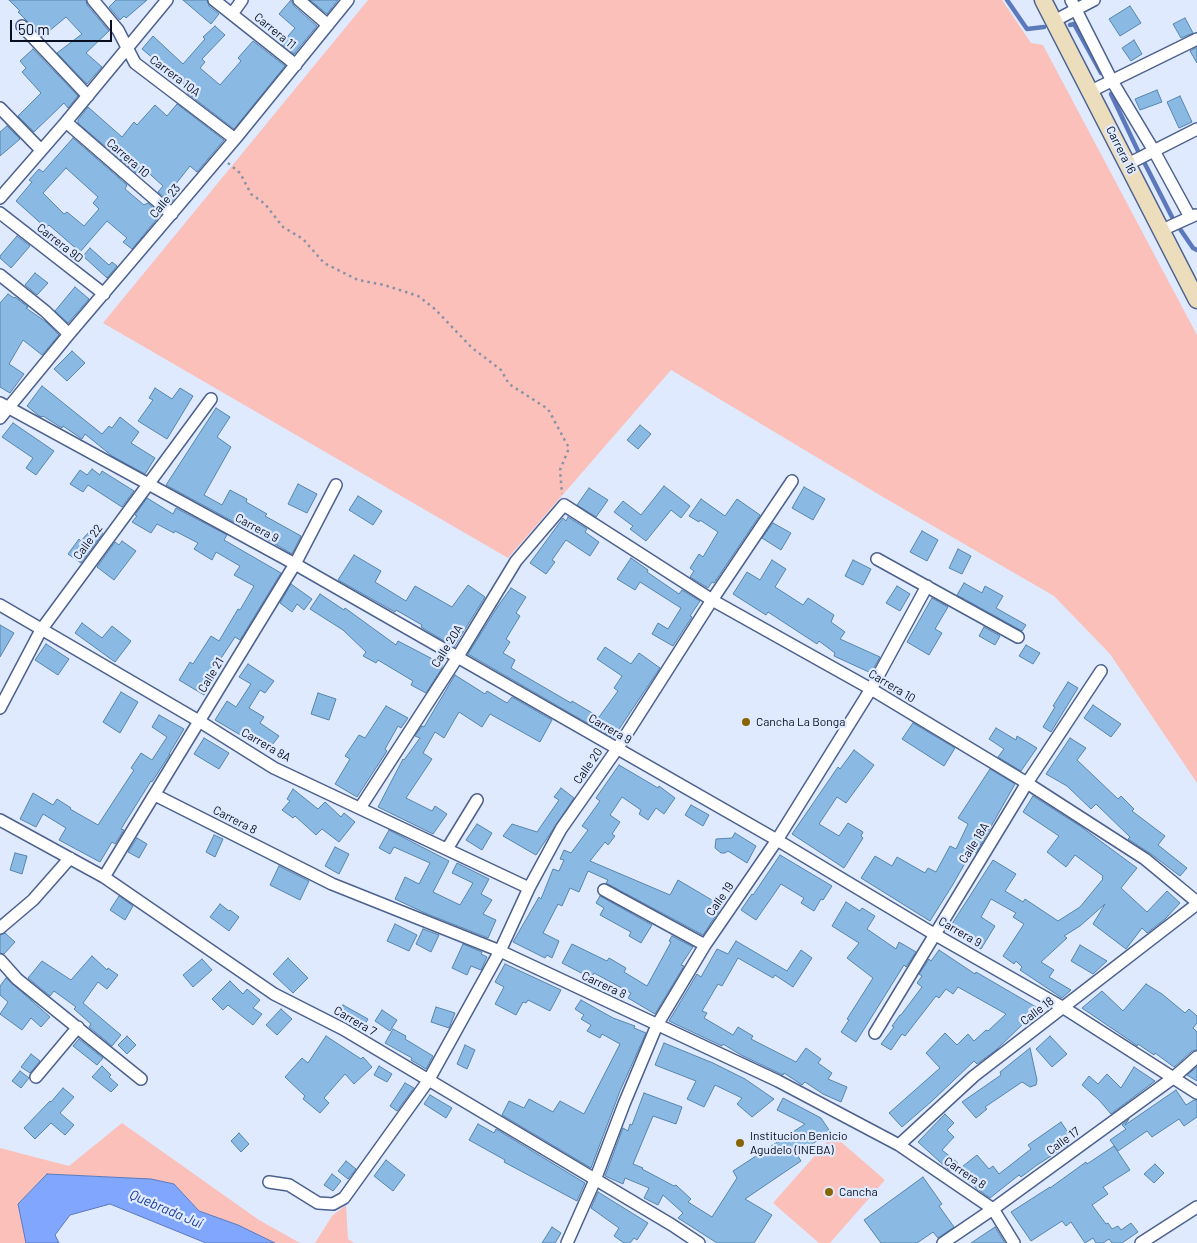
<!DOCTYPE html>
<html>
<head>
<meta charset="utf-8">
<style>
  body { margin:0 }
  #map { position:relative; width:1197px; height:1243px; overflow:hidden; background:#dfeaff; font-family:Barlow,sans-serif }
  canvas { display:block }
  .scale { position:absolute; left:10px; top:20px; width:102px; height:22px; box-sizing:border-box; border:2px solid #070f20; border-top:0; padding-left:6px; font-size:15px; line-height:18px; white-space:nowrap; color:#070f20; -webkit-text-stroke:4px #dfeaff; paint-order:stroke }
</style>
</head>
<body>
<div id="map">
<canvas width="1197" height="1243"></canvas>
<div class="scale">50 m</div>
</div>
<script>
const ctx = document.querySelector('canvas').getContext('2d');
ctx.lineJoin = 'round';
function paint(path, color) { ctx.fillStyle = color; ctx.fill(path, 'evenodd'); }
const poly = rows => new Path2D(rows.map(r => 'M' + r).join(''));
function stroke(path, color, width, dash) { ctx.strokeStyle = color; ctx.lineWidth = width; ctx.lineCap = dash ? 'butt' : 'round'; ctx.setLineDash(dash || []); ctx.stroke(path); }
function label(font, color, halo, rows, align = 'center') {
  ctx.font = font + ' Barlow,sans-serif'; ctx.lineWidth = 4.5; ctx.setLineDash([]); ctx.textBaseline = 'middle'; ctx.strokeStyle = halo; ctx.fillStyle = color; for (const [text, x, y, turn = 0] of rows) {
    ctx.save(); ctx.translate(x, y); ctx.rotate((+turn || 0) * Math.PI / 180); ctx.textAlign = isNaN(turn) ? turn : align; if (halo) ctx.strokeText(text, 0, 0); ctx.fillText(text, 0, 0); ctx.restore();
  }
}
const green = poly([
  [368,0,1002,0,1031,43,1043,45,1197,335,1197,783,1110,654,1054,596,883,497,671,370,508,558,103,323],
  [122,1123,259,1220,300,1243,275,1243,238,1225,199,1211,174,1184,151,1179,47,1174,18,1204,26,1243,0,1243,0,1148,69,1166],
  [833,1135,885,1180,830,1243,819,1243,773,1203],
  [346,1205,348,1239,354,1243,315,1243,332,1216]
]);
const water = poly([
  [47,1174,151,1179,174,1184,199,1211,238,1225,275,1243,206,1243,110,1204,70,1215,55,1235,59,1243,26,1243,18,1204,47,1174]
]);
const stream = poly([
  [1007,0,1027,29,1044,27],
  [1070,25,1074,24,1101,73],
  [1111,94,1138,151],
  [1144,162,1172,217],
  [1180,229,1193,248,1197,250]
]);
const building = poly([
  [9,0,86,0,87,5,109,31,86,53,102,67,87,84,57,53,82,34,66,17,42,37,25,19,18,12,20,11,9,0],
  [116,0,147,0,126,18,124,16,120,20,109,7,116,0],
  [183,0,207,0,209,6,219,14,211,24,183,0],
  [291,0,294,6,317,26,294,54,281,44,295,28,279,14,291,0],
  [310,0,338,0,327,14,310,0],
  [1130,6,1141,23,1120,36,1109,19,1130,6],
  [1185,18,1193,33,1181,38,1173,24,1185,18],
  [215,26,225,35,202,59,205,62,200,68,220,85,241,61,238,58,253,41,285,66,234,129,187,93,190,89,142,49,153,36,183,64,205,39,203,37,215,26],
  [1134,40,1142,54,1131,61,1122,48,1134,40],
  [1197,47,1197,63,1190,51,1197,47],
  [33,49,78,96,68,108,64,103,34,132,18,116,41,93,22,72,26,68,20,61,33,49],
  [1157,90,1162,102,1140,110,1135,99,1157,90],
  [1180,96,1192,122,1179,128,1167,102,1180,96],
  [177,104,224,140,197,172,190,166,171,190,177,195,171,203,158,192,163,186,142,167,136,173,78,123,78,120,88,107,122,137,134,122,137,125,155,105,167,116,177,104],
  [7,126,20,139,0,156,0,132,7,126],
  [73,138,127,185,125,189,144,205,148,203,161,214,132,249,123,242,127,238,107,221,80,252,49,225,46,228,16,201,32,182,29,180,39,169,43,172,73,138],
  [66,168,98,197,93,203,99,209,84,226,67,212,64,214,43,193,66,168],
  [17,236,30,246,11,268,0,258,0,256,17,236],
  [90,248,109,265,112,262,117,266,107,278,83,256,90,248],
  [35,273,48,283,37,295,25,285,35,273],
  [75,287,89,299,68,323,55,311,75,287],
  [8,294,14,298,15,297,28,307,26,308,46,322,59,335,42,355,23,340,9,364,24,374,10,393,0,387,0,303,8,294],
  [72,351,85,363,67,381,54,369,72,351],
  [42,386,102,434,109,426,112,428,120,417,139,432,131,443,155,458,145,474,112,456,85,434,82,439,63,426,62,428,43,416,42,417,39,416,27,406,42,386],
  [155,388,172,399,180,388,193,396,167,439,138,421,153,400,149,398,155,388],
  [216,408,230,417,217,437,231,447,204,495,222,505,230,490,247,499,246,502,267,514,265,516,301,536,292,554,235,520,234,522,166,485,216,408],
  [13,423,54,451,36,475,26,468,33,458,2,437,13,423],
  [640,425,651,434,638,449,627,440,640,425],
  [92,469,100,475,102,471,134,491,122,507,88,485,83,492,70,484,80,470,87,475,92,469],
  [298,484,317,494,307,513,288,504,298,484],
  [664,486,690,506,681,518,671,510,646,541,630,529,633,526,614,512,623,501,641,515,664,486],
  [804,487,825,499,813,520,792,508,804,487],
  [589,488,608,500,596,517,577,505,589,488],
  [358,496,382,511,373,525,349,510,358,496],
  [147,498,173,514,176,508,227,535,224,540,281,573,240,640,235,637,210,675,214,678,204,695,179,680,190,662,193,664,211,636,219,641,238,609,240,610,254,586,234,575,240,566,216,552,212,560,194,549,198,543,175,531,174,533,157,524,151,533,132,522,137,516,135,515,147,498],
  [701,499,725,516,737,499,760,515,714,583,712,582,708,588,690,577,694,571,690,568,699,554,703,557,718,532,700,520,699,522,689,516,701,499],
  [568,517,587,529,585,532,599,542,590,556,566,540,552,560,555,562,546,574,530,563,563,518,566,521,568,517],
  [773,523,791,533,781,550,762,538,773,523],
  [94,526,103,533,81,563,68,554,79,539,81,541,94,526],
  [922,531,938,540,927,561,910,552,922,531],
  [122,541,136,551,114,580,97,567,115,542,119,545,122,541],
  [958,549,971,556,962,574,949,568,958,549],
  [354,555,381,571,375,582,406,601,415,586,452,607,468,585,485,597,454,647,421,627,422,625,396,610,395,612,338,580,354,555],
  [631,558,648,570,647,572,679,594,682,590,700,601,690,616,692,617,673,646,652,634,658,623,668,629,681,608,640,582,635,590,617,579,631,558],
  [772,560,786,569,775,587,803,605,808,598,834,615,831,622,845,632,840,639,880,657,871,673,834,656,835,653,819,641,817,644,768,612,766,615,733,594,747,572,760,580,772,560],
  [853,560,871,569,863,585,845,576,853,560],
  [964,583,982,593,985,586,1003,596,996,608,1026,625,1022,631,957,595,964,583],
  [291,584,312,599,304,610,297,604,292,612,280,603,291,584],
  [897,586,910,594,900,611,886,603,897,586],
  [511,588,526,597,516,613,520,616,506,639,510,642,503,653,515,660,511,668,571,703,572,701,599,717,618,691,614,688,622,676,597,659,605,647,631,664,639,653,660,668,613,738,468,654,498,606,511,588],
  [320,594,344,610,345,608,396,645,398,641,442,664,442,668,426,693,411,685,413,681,378,660,376,663,363,656,366,652,343,630,310,609,320,594],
  [932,598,948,607,935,629,942,633,929,655,907,642,932,598],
  [82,623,102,638,112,626,131,641,115,662,75,633,82,623],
  [0,625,14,633,0,657,0,625],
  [984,627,1000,636,995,645,979,636,984,627],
  [46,644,69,659,58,675,35,660,46,644],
  [1026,645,1040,653,1033,664,1019,656,1026,645],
  [248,664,274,681,265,693,260,690,249,708,264,717,260,723,279,736,269,749,251,737,249,740,215,720,227,701,236,707,251,684,239,677,248,664],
  [455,675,485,694,487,691,507,703,512,697,552,720,540,742,490,714,482,727,459,712,444,738,435,732,423,753,432,759,406,798,432,811,435,806,447,814,433,834,378,807,403,759,404,760,420,738,415,736,422,726,424,727,455,675],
  [1068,682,1078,688,1051,732,1043,727,1055,707,1053,706,1068,682],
  [121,692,138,702,120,733,103,722,121,692],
  [318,693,336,699,329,720,311,714,318,693],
  [1093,705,1121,724,1111,737,1084,718,1093,705],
  [386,706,408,718,401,728,398,726,385,749,387,751,357,797,335,784,350,759,345,756,359,735,365,738,386,706],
  [159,715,184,729,169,754,170,754,152,782,151,781,121,829,124,830,115,844,112,842,100,862,59,840,66,828,43,814,36,827,20,819,33,793,53,805,57,799,71,808,70,809,98,825,134,770,131,768,141,753,152,760,167,737,152,727,159,715],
  [913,723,955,748,944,766,902,739,913,723],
  [996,728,1016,740,1017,736,1037,748,1021,771,998,757,1004,749,989,739,996,728],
  [204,738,229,753,219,769,194,754,204,738],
  [1070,738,1086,748,1077,760,1118,799,1121,796,1134,809,1132,811,1165,836,1158,845,1187,868,1180,876,1151,854,1128,839,1130,837,1096,804,1091,809,1067,786,1046,774,1070,738],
  [854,750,874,765,846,803,837,797,819,824,839,836,848,823,863,832,861,836,863,838,844,868,792,834,838,767,840,769,854,750],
  [619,765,658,788,659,786,675,798,664,814,656,808,648,820,639,814,641,810,622,797,610,815,620,822,612,834,615,836,608,845,605,842,590,861,670,895,678,880,722,906,703,935,606,883,608,880,588,871,579,892,570,888,562,906,558,904,543,933,559,941,552,958,547,955,545,958,513,942,539,897,541,899,553,869,559,871,564,860,560,859,564,850,571,853,588,830,582,826,600,801,596,798,619,765],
  [990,769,1015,784,976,853,972,851,952,886,930,921,861,878,875,856,892,866,897,857,925,873,928,868,936,872,950,846,956,849,968,824,958,818,990,769],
  [561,788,574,798,536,855,503,836,512,824,537,832,559,800,554,797,561,788],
  [293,789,318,809,325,802,341,817,344,813,355,822,339,842,322,829,316,835,295,816,293,818,282,810,290,801,287,799,293,789],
  [1033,796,1080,826,1137,868,1121,888,1147,912,1167,891,1180,903,1165,919,1147,933,1142,928,1126,949,1093,924,1105,904,1080,926,1064,936,1067,938,1041,962,1054,970,1049,977,1071,990,1062,998,1020,970,1022,967,1016,961,1014,964,1003,956,1024,924,1013,917,1016,913,991,899,981,917,995,926,981,949,948,930,993,860,1016,874,1005,891,1023,902,1025,899,1058,921,1080,907,1103,879,1102,878,1103,876,1075,855,1066,867,1047,852,1059,836,1023,812,1033,796],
  [691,805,709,815,703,826,685,815,691,805],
  [477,824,492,833,482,850,466,840,477,824],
  [389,830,449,861,433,892,460,905,473,883,452,873,457,863,489,879,481,894,492,900,483,914,496,920,488,938,425,913,395,899,405,877,419,884,430,863,394,847,390,854,379,848,389,830],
  [735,833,756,846,747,863,728,851,725,853,721,853,715,848,716,839,732,838,735,833],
  [214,835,223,839,215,857,206,852,214,835],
  [137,838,147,844,139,858,128,852,137,838],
  [335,847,349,854,339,874,325,866,335,847],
  [15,853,27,856,22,874,10,870,15,853],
  [780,855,832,886,823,900,821,899,814,911,801,903,804,898,781,884,756,920,741,910,752,894,753,895,780,855],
  [279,866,309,881,300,900,270,885,279,866],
  [119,896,133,906,125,920,110,910,119,896],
  [600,896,652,925,641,943,629,936,631,932,600,915,604,908,596,903,600,896],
  [846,902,860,911,862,908,875,916,867,929,896,949,899,942,916,952,906,967,904,965,856,1042,841,1032,849,1020,847,1019,873,978,847,958,859,943,832,926,846,902],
  [220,904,229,911,230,910,239,917,229,931,210,917,220,904],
  [395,924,417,935,409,951,387,941,395,924],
  [423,929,439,935,431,952,416,944,423,929],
  [5,933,15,942,4,954,0,953,0,935,5,933],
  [672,936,693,947,681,965,684,966,655,1014,628,998,631,993,594,973,591,978,562,963,572,944,607,961,609,958,626,968,624,972,647,986,671,942,669,941,672,936],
  [736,941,787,971,801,950,812,958,793,987,775,975,773,978,738,958,722,986,718,984,702,1011,707,1013,704,1018,733,1035,738,1027,753,1036,751,1039,796,1062,806,1048,821,1059,818,1063,832,1073,828,1079,847,1087,841,1102,823,1094,805,1082,802,1085,784,1073,783,1075,741,1055,723,1044,722,1046,669,1021,697,974,701,977,717,949,728,954,736,941],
  [463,944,482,952,481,954,487,957,481,970,471,966,467,975,452,968,463,944],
  [1080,945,1107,961,1093,974,1071,961,1080,945],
  [939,950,975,974,976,972,1036,1007,1025,1025,1023,1024,996,1050,977,1064,974,1061,932,1101,902,1127,889,1113,940,1068,926,1053,945,1033,957,1045,968,1034,974,1041,986,1030,988,1031,1006,1014,958,987,953,994,946,989,939,998,936,996,905,1036,902,1034,891,1050,881,1044,894,1027,892,1026,900,1015,901,1015,922,987,917,983,922,976,919,974,929,959,931,961,939,950],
  [92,956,107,970,108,968,118,975,107,989,98,982,83,1003,121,1035,112,1046,89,1027,91,1024,74,1009,76,1007,54,991,50,996,28,978,42,961,71,980,92,956],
  [288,958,308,978,293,993,273,974,288,958],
  [202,959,212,970,193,987,183,975,202,959],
  [505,964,561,990,550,1011,528,1000,526,1003,523,1002,516,1015,495,1004,504,987,495,982,505,964],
  [6,978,50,1017,41,1027,31,1018,22,1030,0,1014,8,1002,0,995,0,986,6,978],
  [230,981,243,994,247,989,260,1000,253,1008,262,1014,253,1025,228,1005,223,1010,212,999,230,981],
  [1146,984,1162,994,1185,1013,1189,1009,1197,1016,1197,1023,1193,1028,1197,1032,1197,1050,1192,1051,1174,1067,1155,1053,1154,1055,1138,1044,1137,1046,1132,1042,1082,1008,1102,991,1123,1011,1146,984],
  [581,1000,613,1018,635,1026,634,1028,646,1033,620,1091,591,1168,502,1115,509,1101,524,1108,529,1099,553,1112,560,1101,584,1114,620,1044,602,1034,600,1038,587,1031,591,1025,581,1019,584,1015,575,1009,581,1000],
  [343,1005,368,1019,362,1029,337,1015,343,1005],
  [436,1007,455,1013,449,1028,431,1022,436,1007],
  [281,1009,292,1019,277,1035,266,1025,281,1009],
  [382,1010,397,1020,390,1031,375,1021,382,1010],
  [393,1029,406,1036,405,1039,433,1056,426,1069,411,1060,412,1058,385,1043,393,1029],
  [127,1036,136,1045,127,1054,118,1045,127,1036],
  [326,1036,361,1059,363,1057,372,1067,354,1084,345,1074,324,1098,329,1103,320,1113,303,1099,305,1096,285,1077,302,1058,308,1063,326,1036],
  [1050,1036,1067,1054,1052,1067,1036,1049,1050,1036],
  [79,1039,103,1058,97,1065,73,1046,79,1039],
  [664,1043,713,1063,745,1079,774,1099,752,1117,737,1104,742,1098,715,1085,704,1107,687,1099,696,1081,655,1065,664,1043],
  [465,1045,475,1050,467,1069,457,1064,465,1045],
  [1030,1048,1037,1080,1036,1085,1030,1087,1022,1082,985,1107,987,1109,976,1118,962,1102,1001,1075,1000,1072,1030,1048],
  [31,1054,40,1061,30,1073,21,1067,31,1054],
  [102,1066,111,1075,109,1077,118,1085,111,1092,92,1077,102,1066],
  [379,1066,392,1074,387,1082,374,1075,379,1066],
  [1134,1067,1155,1081,1111,1114,1099,1100,1082,1085,1089,1076,1098,1084,1107,1074,1121,1088,1134,1067],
  [1197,1067,1197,1081,1187,1075,1197,1067],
  [20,1071,29,1078,21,1088,12,1081,20,1071],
  [405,1083,414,1088,397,1111,390,1106,405,1083],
  [63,1088,74,1097,60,1113,74,1125,65,1135,51,1123,35,1139,24,1128,50,1101,51,1102,63,1088],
  [1176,1090,1186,1105,1194,1100,1197,1100,1197,1117,1184,1126,1179,1119,1152,1137,1147,1131,1118,1151,1110,1140,1126,1129,1122,1125,1129,1119,1125,1125,1176,1090],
  [644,1093,682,1107,676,1124,653,1116,633,1164,643,1168,642,1169,674,1186,676,1185,691,1199,688,1202,712,1217,737,1178,733,1171,805,1124,777,1110,783,1098,821,1118,831,1133,796,1153,801,1161,745,1199,772,1215,754,1243,717,1243,678,1218,683,1213,663,1195,658,1205,644,1198,649,1188,625,1178,623,1184,605,1176,623,1128,628,1131,630,1124,632,1125,644,1093],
  [430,1095,452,1108,446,1118,424,1104,430,1095],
  [945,1114,954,1123,947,1130,954,1137,942,1150,958,1163,950,1171,918,1142,945,1114],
  [1061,1122,1069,1134,1062,1138,1068,1145,1037,1165,1021,1177,1019,1175,990,1198,976,1188,971,1182,970,1183,958,1170,977,1155,989,1169,993,1166,999,1174,1031,1149,1028,1145,1061,1122],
  [478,1124,494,1133,496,1129,585,1183,577,1201,504,1162,505,1160,469,1140,478,1124],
  [239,1133,249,1144,241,1152,231,1141,239,1133],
  [1114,1146,1130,1170,1103,1187,1108,1194,1092,1205,1106,1224,1108,1223,1112,1229,1118,1226,1121,1230,1131,1223,1138,1232,1122,1243,1112,1243,1109,1239,1103,1243,1096,1243,1093,1238,1085,1243,1071,1222,1066,1226,1062,1221,1031,1241,1011,1212,1050,1187,1050,1188,1086,1162,1087,1164,1114,1146],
  [386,1160,405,1175,393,1191,374,1176,386,1160],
  [346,1161,356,1169,348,1179,338,1171,346,1161],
  [1155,1164,1164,1173,1154,1183,1144,1174,1155,1164],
  [332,1174,341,1181,333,1191,324,1185,332,1174],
  [923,1177,942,1204,939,1206,954,1227,938,1238,933,1232,917,1243,881,1243,864,1220,923,1177],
  [598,1192,648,1223,637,1240,634,1238,630,1243,624,1243,614,1236,619,1228,591,1208,598,1192],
  [552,1227,561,1233,555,1243,542,1243,552,1227],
  [995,1227,1005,1243,971,1243,995,1227]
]);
const path = poly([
  [228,163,240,173,251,194,265,204,283,227,303,239,324,263,358,280,384,285,418,296,435,309,471,347,501,370,509,384,548,409,569,448,560,470,562,494]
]);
const minor = poly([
  [93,0,118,30,135,63,235,139],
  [214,0,296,65],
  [299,0,328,25],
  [1071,0,1112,81,1154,151,1190,217],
  [232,14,242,0],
  [1054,21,1094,0],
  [22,26,88,96],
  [1091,91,1197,39],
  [0,108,41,150],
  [66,122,172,214],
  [1128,164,1197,129],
  [0,198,66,122,167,0],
  [0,213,104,294],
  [1162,230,1195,215],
  [0,275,45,311,69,334],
  [0,403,295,564,777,840,934,934,1064,1008,1197,1093],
  [0,418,69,334,235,139,348,0],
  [877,559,1018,637],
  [0,605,199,721,274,768,529,888],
  [0,708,41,630,211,399],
  [155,795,332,884,500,951,778,1081,899,1145,993,1209,1014,1243],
  [360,808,457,658,516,561,564,505,712,600,871,689,1027,783,1145,859,1197,902],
  [0,820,104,877,274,994,343,1029,672,1225,699,1243],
  [447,849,477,800],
  [104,877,295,564,336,485],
  [604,890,705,945],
  [0,928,33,900,70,858],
  [0,960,17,979,141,1079],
  [875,1033,1027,783,1101,671],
  [36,1077,78,1027],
  [899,1145,974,1076,1197,904],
  [269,1182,289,1185,318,1203,333,1204,344,1198,428,1081,500,951,529,888,561,829,617,749,712,600,792,481],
  [567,1243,595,1180,624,1104,657,1025,705,945,777,840,871,689,927,586],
  [943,1243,993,1209,1173,1078,1197,1057],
  [1141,1243,1197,1207]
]);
const secondary = poly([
  [1043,0,1197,300]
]);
const markers = [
  [746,722,5,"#886500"],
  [740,1143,5,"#886500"],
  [829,1192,5,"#886500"]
];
const streetNames = [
  ["Carrera 11",275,31,39],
  ["Carrera 10A",175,76,37],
  ["Carrera 16",1121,150,63],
  ["Carrera 10",128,158,41],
  ["Calle 23",165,201,-50],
  ["Carrera 9D",60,243,38],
  ["Carrera 9",257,528,28],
  ["Calle 22",88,542,-54],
  ["Calle 20A",447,646,-58],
  ["Calle 21",211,675,-59],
  ["Carrera 10",892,686,31],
  ["Carrera 9",610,729,30],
  ["Carrera 8A",266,745,30],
  ["Calle 20",588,766,-55],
  ["Carrera 8",235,820,27],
  ["Calle 18A",974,843,-58],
  ["Calle 19",720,899,-55],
  ["Carrera 9",960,932,30],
  ["Carrera 8",604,985,25],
  ["Calle 18",1037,1011,-37],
  ["Carrera 7",355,1021,30],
  ["Calle 17",1063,1141,-36],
  ["Carrera 8",965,1173,34]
];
const poiNames = [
  ["Cancha La Bonga",756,722],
  ["Institucion Benicio",750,1136],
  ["Agudelo (INEBA)",750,1150],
  ["Cancha",839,1192]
];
const waterNames = [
  ["Quebrada Juí",166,1209,23]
];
paint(green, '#fbc0ba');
paint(water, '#80a7fd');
stroke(water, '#5c79bb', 1);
stroke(stream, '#5c79bb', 4.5);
paint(building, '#8abae3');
stroke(building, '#5785ab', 1);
stroke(minor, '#4c618f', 14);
stroke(secondary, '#4c618f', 19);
stroke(path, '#8993a6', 2.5, [2.5, 4]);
stroke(minor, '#fff', 11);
stroke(secondary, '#ecdebc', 16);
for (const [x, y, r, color] of markers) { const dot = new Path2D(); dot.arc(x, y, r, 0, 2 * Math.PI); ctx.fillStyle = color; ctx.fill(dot); stroke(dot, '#dfeaff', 2); }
label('12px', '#070f20', '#dfeaff', streetNames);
label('12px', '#070f20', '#dfeaff', poiNames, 'left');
label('italic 14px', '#193c9d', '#dfeaff', waterNames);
</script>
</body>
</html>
